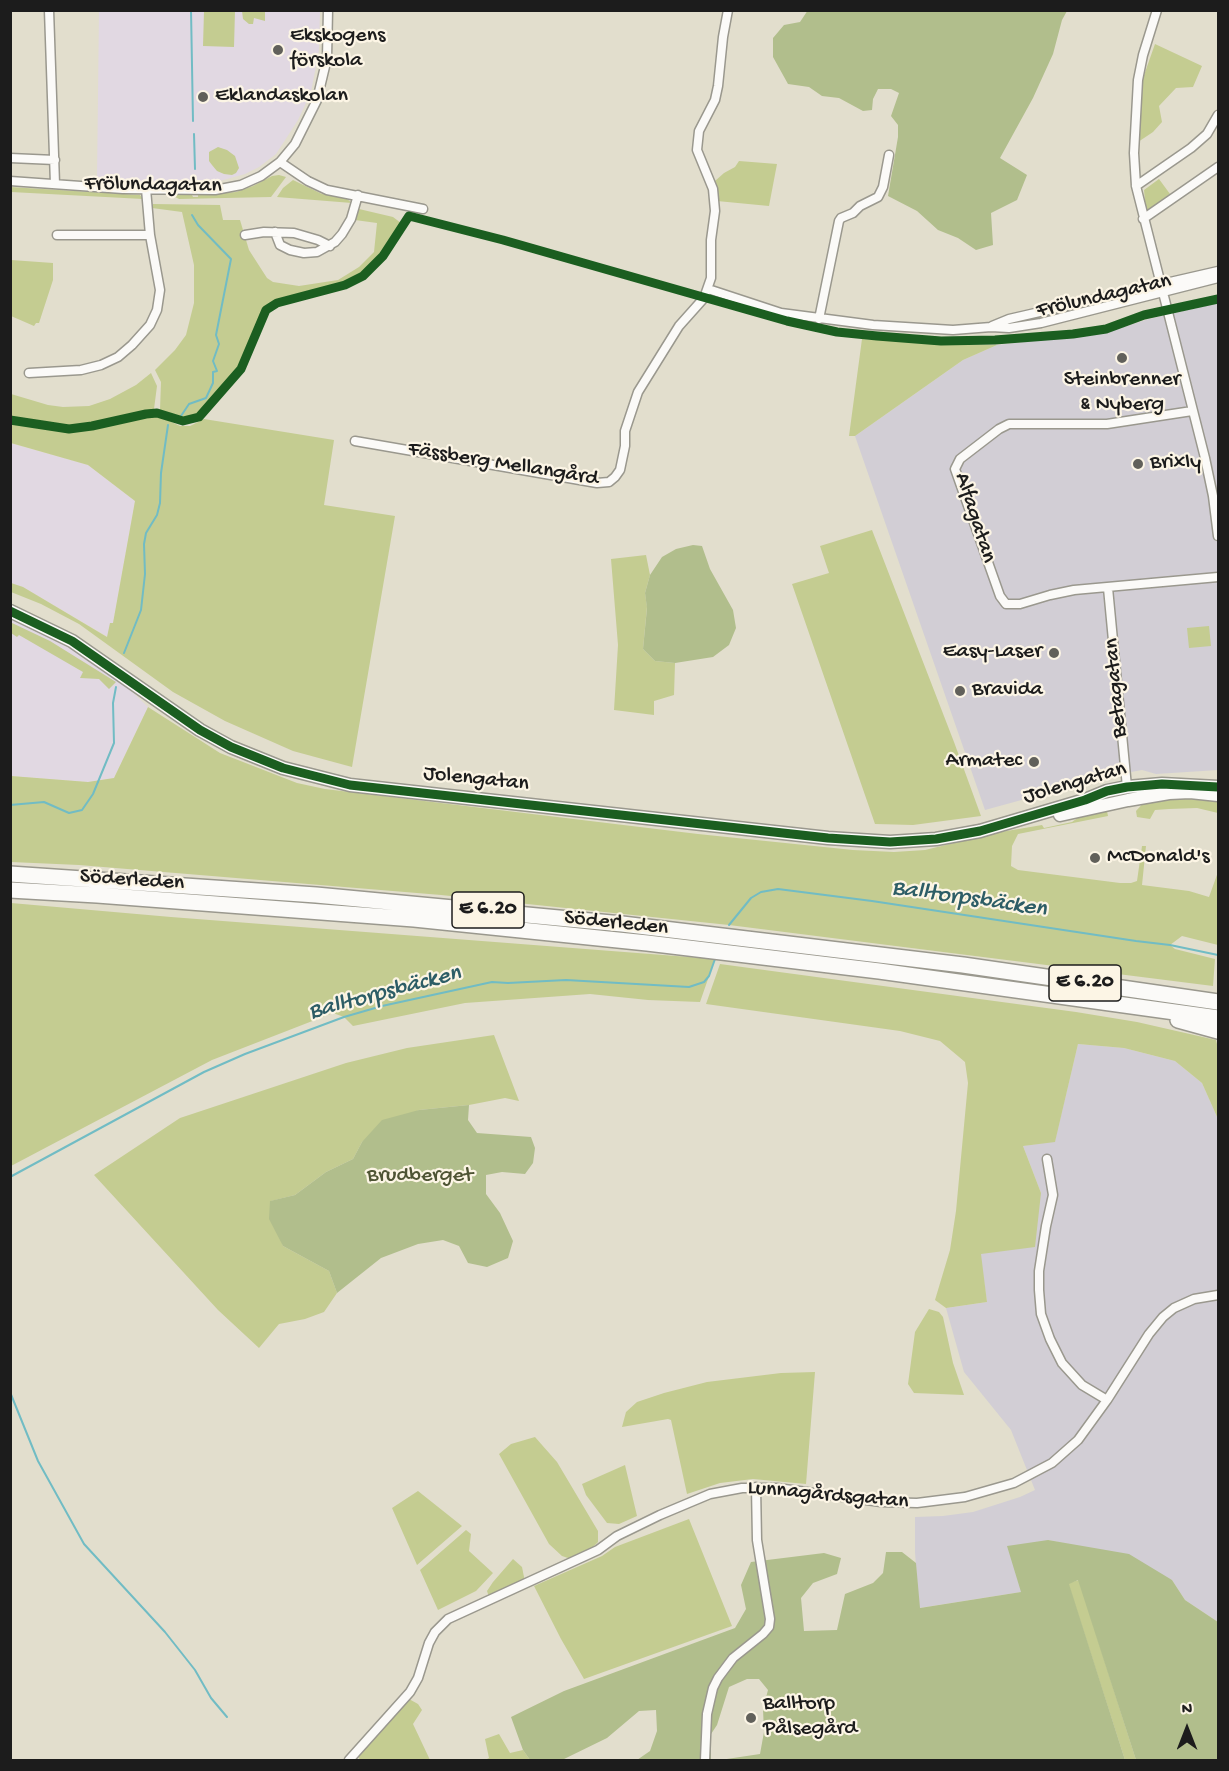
<!DOCTYPE html>
<html>
<head>
<meta charset="utf-8">
<style>
  body { margin:0 }
  #map { position:relative; width:1229px; height:1771px; overflow:hidden; background:#e2decd; font-family:"Gochi Hand",sans-serif }
  canvas { display:block }
  .frame { position:absolute; inset:0; border:12px solid #1c1c1c; pointer-events:none }
  .north { position:absolute; left:1157px; top:1699px; width:60px; height:60px; -webkit-text-stroke:4px #fcf5e5; paint-order:stroke; rotate:0deg; font-size:16px; font-weight:700; line-height:24px; text-align:center; color:#1c1c1c }
  .north::after { content:''; display:block; margin:auto; width:21px; height:27px; background:#1c1c1c; clip-path:polygon(50% 0,100% 100%,50% 72%,0 100%) }
</style>
</head>
<body>
<div id="map">
<canvas width="1229" height="1771"></canvas>
<div class="frame"></div>
<div class="north">N</div>
</div>
<script>
const ctx = document.querySelector('canvas').getContext('2d');
ctx.lineJoin = 'round';
function paint(path, color) { ctx.fillStyle = color; ctx.fill(path, 'evenodd'); }
const poly = rows => new Path2D(rows.map(r => 'M' + r).join(''));
function stroke(path, color, width, dash) { ctx.strokeStyle = color; ctx.lineWidth = width; ctx.lineCap = dash ? 'butt' : 'round'; ctx.setLineDash(dash || []); ctx.stroke(path); }
function label(font, color, halo, rows, align = 'center') {
  ctx.font = font + ' "Gochi Hand",sans-serif'; ctx.lineWidth = 4.5; ctx.setLineDash([]); ctx.textBaseline = 'middle'; ctx.strokeStyle = halo; ctx.fillStyle = color; for (const [text, x, y, turn = 0] of rows) {
    ctx.save(); ctx.translate(x, y); ctx.rotate((+turn || 0) * Math.PI / 180); ctx.textAlign = isNaN(turn) ? turn : align; if (halo) ctx.strokeText(text, 0, 0); ctx.fillText(text, 0, 0); ctx.restore();
  }
}
const built = poly([
  [99,11,320,11,319,50,311,92,298,120,276,154,259,167,245,174,216,182,136,183,99,181,97,179],
  [10,443,88,465,135,501,113,623,110,623,108,637,23,587,11,583],
  [10,619,23,624,70,648,121,681,148,707,114,778,88,782,11,776]
]);
const industrial = poly([
  [1218,303,1218,770,1156,774,1142,770,1109,776,985,810,855,436,963,360,997,345,1104,333,1149,319],
  [1078,1044,1124,1048,1175,1061,1202,1083,1218,1119,1218,1622,1185,1600,1172,1580,1068,1544,1048,1540,1021,1592,919,1608,915,1552,915,1517,943,1516,973,1512,1020,1497,1035,1490,1011,1430,964,1372,946,1308,987,1302,980,1254,1041,1193,1023,1146,1055,1141]
]);
const green = poly([
  [204,11,235,11,234,47,203,46],
  [242,11,265,11,265,21,254,18,253,24,249,24,243,19],
  [1155,44,1202,66,1193,87,1176,88,1159,106,1162,122,1153,132,1138,142,1143,78],
  [218,147,227,150,235,156,239,168,236,173,232,175,224,174,217,171,212,165,209,161,209,152],
  [739,161,777,164,769,206,717,201,715,181,724,173,735,167],
  [279,175,286,177,271,197,179,199,175,197,177,194,192,195,193,197,198,197,198,195,236,192,253,186,272,176],
  [1159,179,1170,194,1146,212,1144,190],
  [293,180,322,194,346,198,352,203,277,197,283,188],
  [10,187,140,195,143,199,11,192],
  [153,204,220,205,223,220,240,220,249,250,267,278,273,282,299,286,338,280,359,267,374,252,377,223,355,220,359,209,393,217,401,223,401,226,379,258,363,274,340,284,277,300,267,307,260,318,238,368,204,409,198,414,187,418,167,414,160,410,161,382,155,370,175,350,186,335,194,303,194,265,182,212,152,208],
  [11,260,53,263,53,280,39,323,36,323,34,326,11,316],
  [862,339,941,344,997,345,963,360,855,436,849,436],
  [151,373,157,386,154,409,152,410,95,423,69,426,11,419,11,394,48,405,63,407,89,406,110,399,136,385],
  [153,416,163,418,180,426,190,426,204,419,334,440,324,505,395,516,352,767,293,751,225,721,173,692,79,624,41,604,11,592,11,583,23,587,107,637,110,623,113,623,135,501,88,465,11,443,11,424,59,431,74,431],
  [872,530,954,742,981,816,913,825,875,824,792,584,829,573,820,546],
  [646,555,650,575,645,593,647,607,643,649,655,661,675,663,674,695,654,701,654,715,614,710,618,645,611,559],
  [10,622,50,641,116,682,109,689,99,679,80,678,83,672,19,635,17,637,11,633],
  [1209,626,1211,646,1189,648,1187,628],
  [148,707,220,753,297,783,325,789,698,834,853,850,894,852,925,850,995,833,1042,825,1044,828,1072,822,1079,817,1107,811,1108,816,1018,834,1012,846,1011,866,1018,870,1120,883,1131,883,1137,881,1142,846,1146,846,1142,885,1189,891,1209,897,1218,872,1218,945,1182,936,1170,945,1175,949,1215,959,1213,986,729,925,441,895,79,865,11,862,11,776,88,782,114,778],
  [1171,797,1218,802,1218,813,1197,808,1169,809,1155,810,1150,819,1137,817,1136,811,1146,800],
  [11,903,171,917,715,959,700,1002,648,1000,590,994,465,1003,353,1026,344,1017,333,1013,212,1060,11,1166],
  [720,964,1076,1012,1137,1022,1216,1040,1218,1048,1218,1119,1202,1083,1175,1061,1124,1048,1078,1044,1055,1142,1023,1146,1041,1193,1035,1247,981,1254,987,1302,946,1308,935,1300,950,1250,956,1211,968,1083,965,1062,940,1041,900,1031,706,1004],
  [494,1035,519,1101,505,1098,469,1105,419,1110,362,1142,353,1159,326,1172,295,1195,271,1201,283,1246,329,1271,337,1293,324,1312,305,1319,279,1324,259,1348,218,1310,94,1175,180,1118,346,1063,407,1048],
  [929,1309,939,1312,943,1317,953,1363,964,1395,914,1393,908,1384,915,1332],
  [815,1372,806,1484,753,1479,720,1483,687,1494,671,1420,668,1419,622,1427,626,1412,637,1402,664,1393,707,1382,781,1373],
  [535,1437,557,1462,598,1531,598,1542,592,1548,571,1559,562,1556,549,1544,499,1454,511,1444],
  [625,1465,637,1516,619,1524,607,1523,586,1495,582,1484],
  [418,1491,462,1526,417,1565,392,1508],
  [689,1519,732,1626,584,1679,561,1639,534,1586,602,1556,615,1547],
  [466,1530,471,1534,469,1551,493,1573,476,1591,438,1610,420,1570],
  [513,1559,522,1567,525,1582,489,1597,487,1591,493,1582],
  [1079,1580,1136,1760,1125,1760,1068,1583],
  [409,1699,418,1704,422,1710,413,1724,430,1760,360,1760,358,1756],
  [499,1734,510,1753,523,1750,530,1760,485,1760,489,1758,485,1739]
]);
const forest = poly([
  [808,10,1067,11,1062,20,1053,54,1033,98,1000,158,1027,175,1017,200,991,213,993,245,976,250,958,238,938,230,917,211,888,196,898,137,898,125,891,116,899,93,891,89,878,89,873,99,872,110,863,111,839,98,822,96,809,87,788,84,773,57,773,38,784,25,800,22],
  [693,545,702,546,710,569,733,610,736,628,729,645,713,657,675,663,655,661,643,649,647,608,645,593,650,575,662,557,676,549],
  [469,1105,468,1120,477,1133,531,1137,535,1148,533,1163,525,1174,502,1172,486,1175,486,1194,500,1213,513,1241,508,1258,487,1267,468,1263,459,1246,443,1240,418,1244,381,1258,337,1293,329,1271,283,1246,269,1219,270,1201,295,1195,326,1172,353,1159,362,1142,382,1120,419,1110],
  [1048,1540,1129,1554,1172,1580,1185,1600,1218,1622,1218,1760,1136,1760,1078,1580,1069,1584,1125,1760,720,1760,760,1754,764,1732,763,1709,768,1690,759,1679,747,1679,729,1687,717,1725,711,1734,711,1760,637,1760,650,1751,657,1731,656,1710,639,1711,607,1738,562,1760,530,1760,523,1750,511,1717,564,1691,735,1628,746,1609,741,1585,751,1562,824,1553,841,1558,837,1574,813,1583,801,1598,804,1631,837,1630,845,1594,873,1583,883,1573,886,1552,902,1552,916,1563,920,1608,1021,1592,1007,1546]
]);
const stream = poly([
  [191,10,193,121],
  [194,134,195,169],
  [181,416,189,404,206,398,213,383,213,372,217,371,213,361,219,344,216,335,231,259,198,225,192,215],
  [124,653,141,610,145,574,144,544,146,533,157,515,160,503,161,473,168,425],
  [10,805,44,802,69,813,82,810,93,794,114,743,113,703,116,687],
  [729,925,751,898,761,892,778,889,872,901,1136,941,1170,945,1218,955],
  [10,1177,204,1072,245,1054,344,1017,382,1006,492,982,508,983,566,980,689,987,704,982,709,976,715,959],
  [10,1392,38,1461,84,1544,165,1632,195,1670,211,1698,227,1717]
]);
const street = poly([
  [49,10,55,184],
  [1157,10,1143,55,1138,80,1134,153,1136,186,1205,458,1213,496,1218,536],
  [10,158,55,160],
  [280,162,308,181,327,190,423,209],
  [10,181,123,189,215,190,241,185,261,176,280,162,295,144,317,100,327,58,328,10],
  [1136,186,1191,148,1207,134,1218,115],
  [1143,219,1218,167],
  [275,232,280,245,290,250,304,253,317,252,335,242,342,234,351,219,358,195],
  [57,235,150,235],
  [245,235,264,232,294,233,318,240,330,246],
  [708,289,781,313,873,325,953,330,991,327,1009,328,1041,323,1218,278],
  [819,319,839,221,841,218,853,213,860,206,878,197,883,187,889,155],
  [992,326,1009,319,1218,271],
  [29,373,81,370,101,365,118,357,132,345,150,325,157,310,160,290,150,235,146,189],
  [1192,411,1107,424,1009,424,999,429,960,459,955,469,1000,596,1006,604,1020,604,1050,595,1074,590,1218,577],
  [355,441,597,483,609,482,615,477,620,470,625,446,625,431,638,392,679,326,704,298,711,278,711,240,715,211,713,189,697,150,699,131,715,100,718,86,723,37,728,10],
  [1108,588,1127,787],
  [1047,1159,1053,1195,1046,1226,1039,1271,1039,1290,1041,1314,1050,1339,1062,1363,1082,1385,1107,1400],
  [349,1760,410,1692,418,1678,429,1643,435,1632,448,1619,598,1550,617,1536,660,1515,710,1494,742,1488,777,1488,881,1502,917,1503,965,1497,1014,1483,1052,1463,1078,1440,1107,1400,1149,1334,1163,1317,1174,1308,1194,1299,1218,1295],
  [705,1760,707,1714,713,1688,718,1678,733,1658,763,1634,769,1627,770,1619,757,1540,756,1487]
]);
const secondary = poly([
  [10,611,72,641,200,730,231,747,283,768,350,785,828,838,890,842,936,839,980,831,1085,800,1107,791,1127,787,1162,784,1218,787],
  [1060,815,1128,800,1169,793,1190,792,1218,795]
]);
const highway = poly([
  [10,874,316,895,622,924,963,965,1218,1002],
  [10,890,97,895,414,919,647,943,879,971,1218,1018],
  [1178,1020,1218,1031]
]);
const cycleway = poly([
  [10,420,69,429,92,426,146,414,157,413,183,421,199,417,241,369,266,310,277,303,345,285,363,276,383,256,409,216,503,240,787,321,837,332,877,336,941,341,995,340,1073,334,1106,329,1144,315,1218,299],
  [10,611,72,641,200,730,231,747,283,768,350,785,828,838,890,842,936,839,980,831,1085,800,1107,791,1127,787,1162,784,1218,787]
]);
const markers = [
  [278,50,6,"#61605a"],
  [203,97,6,"#61605a"],
  [1122,358,6,"#61605a"],
  [1138,464,6,"#61605a"],
  [1054,653,6,"#61605a"],
  [960,691,6,"#61605a"],
  [1034,762,6,"#61605a"],
  [1095,858,6,"#61605a"],
  [751,1718,6,"#61605a"]
];
const shields = [
  [488,910,72],
  [1085,983,72]
];
const shieldNames = [
  ["E 6.20",488,910],
  ["E 6.20",1085,983]
];
const poiNames = [
  ["Ekskogens",290,37],
  ["förskola",290,62],
  ["Eklandaskolan",215,97],
  ["Steinbrenner",1122,381,"center"],
  ["& Nyberg",1122,406,"center"],
  ["Brixly",1150,464],
  ["Easy-Laser",1042,653,"right"],
  ["Bravida",972,691],
  ["Armatec",1022,762,"right"],
  ["McDonald's",1107,858],
  ["Balltorp",763,1705],
  ["Pålsegård",763,1730]
];
const streetNames = [
  ["Frölundagatan",153,186,1],
  ["Frölundagatan",1104,297,-13],
  ["Fässberg Mellangård",503,465,9],
  ["Alfagatan",974,518,72],
  ["Betagatan",1117,688,-95],
  ["Jolengatan",476,780,6],
  ["Jolengatan",1075,784,-16],
  ["Söderleden",132,881,4],
  ["Söderleden",616,924,6],
  ["Lunnagårdsgatan",828,1496,5]
];
const parkNames = [
  ["Brudberget",420,1177]
];
const waterNames = [
  ["Balltorpsbäcken",969,900,8],
  ["Balltorpsbäcken",385,994,-15]
];
paint(built, '#e1d8e2');
paint(industrial, '#d2ced5');
paint(green, '#c4cc91');
paint(forest, '#b1be8c');
stroke(stream, '#71bcc4', 2);
stroke(street, '#9a988e', 11);
stroke(secondary, '#9a988e', 15);
stroke(highway, '#9a988e', 18);
stroke(street, '#fbfaf8', 8);
stroke(secondary, '#fbfaf8', 12);
stroke(highway, '#fbfaf8', 15);
stroke(cycleway, '#1b5e20', 9);
for (const [x, y, r, color] of markers) { const dot = new Path2D(); dot.arc(x, y, r, 0, 2 * Math.PI); ctx.fillStyle = color; ctx.fill(dot); stroke(dot, '#fcf5e5', 2); }
for (const [x, y, w] of shields) { const box = new Path2D(); box.roundRect(x - w / 2, y - 18, w, 36, 4.5); ctx.fillStyle = '#fcf5e5'; ctx.fill(box); stroke(box, '#1c1c1c', 1.5); }
label('bold 21px', '#1c1c1c', null, shieldNames);
label('22px', '#1c1c1c', '#fcf5e5', poiNames, 'left');
label('22px', '#1c1c1c', '#fcf5e5', streetNames);
label('22px', '#4e5434', '#fcf5e5', parkNames);
label('italic 24px', '#2d5d66', '#fcf5e5', waterNames);
</script>
</body>
</html>
